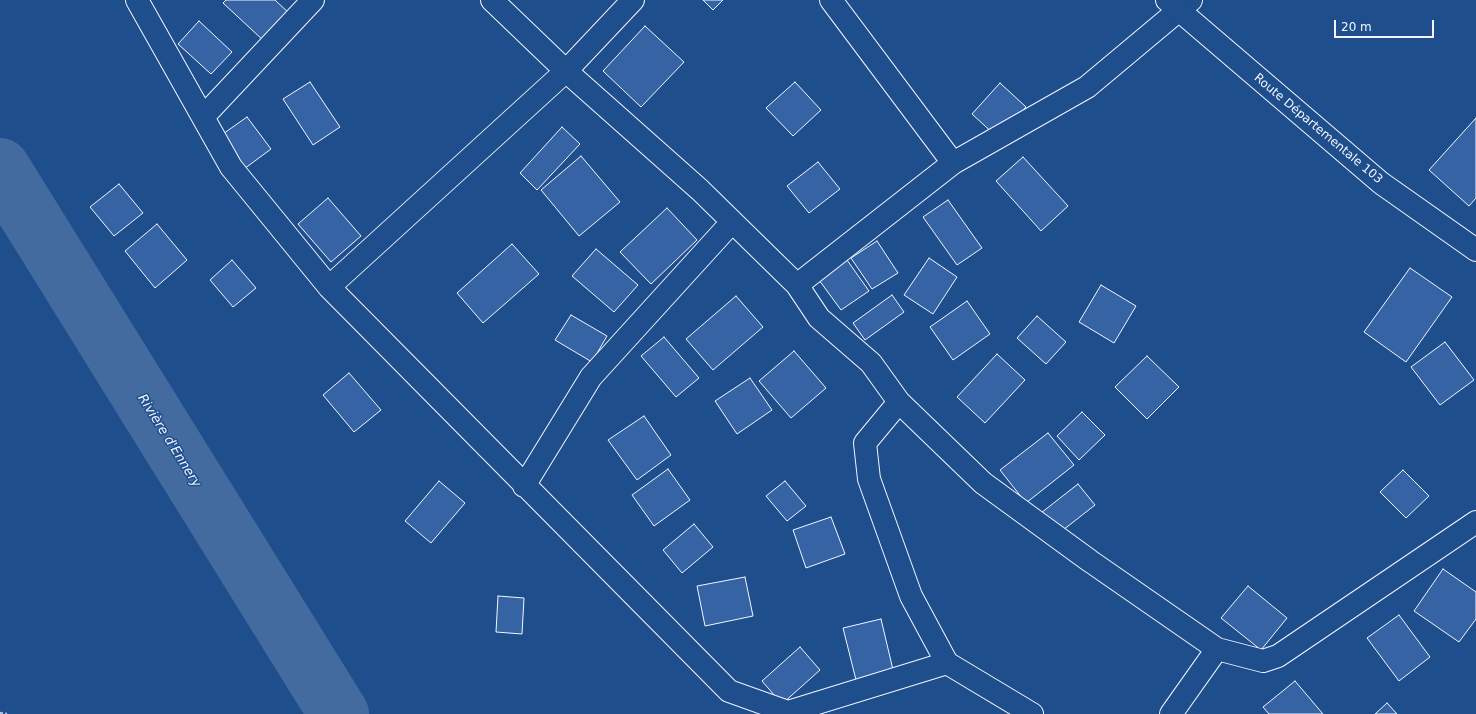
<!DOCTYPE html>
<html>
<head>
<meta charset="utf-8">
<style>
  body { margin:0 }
  #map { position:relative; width:1476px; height:714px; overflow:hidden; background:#1f4e8c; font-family:"DejaVu Sans",sans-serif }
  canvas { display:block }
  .scale { position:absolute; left:1334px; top:20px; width:100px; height:18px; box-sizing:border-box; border:2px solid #f2f6ff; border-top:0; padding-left:5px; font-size:12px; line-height:14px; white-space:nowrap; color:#f2f6ff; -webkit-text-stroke:3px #1f4e8c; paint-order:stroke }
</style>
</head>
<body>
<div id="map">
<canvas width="1476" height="714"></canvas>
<div class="scale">20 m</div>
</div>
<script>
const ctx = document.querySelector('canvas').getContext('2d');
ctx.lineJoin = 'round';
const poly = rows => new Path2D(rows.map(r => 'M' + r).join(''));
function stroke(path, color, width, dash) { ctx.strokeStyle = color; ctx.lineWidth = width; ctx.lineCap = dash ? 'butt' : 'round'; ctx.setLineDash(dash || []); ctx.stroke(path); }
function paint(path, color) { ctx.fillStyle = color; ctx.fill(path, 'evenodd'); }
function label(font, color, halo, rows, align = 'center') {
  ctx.font = font + ' "DejaVu Sans",sans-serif'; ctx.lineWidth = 3; ctx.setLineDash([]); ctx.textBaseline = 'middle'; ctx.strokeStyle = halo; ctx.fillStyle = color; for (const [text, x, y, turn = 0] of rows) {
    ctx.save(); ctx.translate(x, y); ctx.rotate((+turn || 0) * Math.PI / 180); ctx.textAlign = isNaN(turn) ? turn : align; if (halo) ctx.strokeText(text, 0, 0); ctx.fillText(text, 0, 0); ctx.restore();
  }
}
const river = poly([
  [0,168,339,714]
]);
const building = poly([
  [226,0,275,0,291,15,265,42,223,3,226,0],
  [703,0,723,0,713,10,703,0],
  [199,21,232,52,211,74,178,44,199,21],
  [645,26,684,62,641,107,603,71,645,26],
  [310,82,340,127,313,145,283,99,310,82],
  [795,82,821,110,793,136,766,108,795,82],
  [1000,83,1026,107,997,137,972,114,1000,83],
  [247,117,271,149,244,169,220,136,247,117],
  [1476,118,1476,198,1469,206,1429,170,1476,118],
  [562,127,580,144,537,190,520,173,562,127],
  [581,156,620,202,579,236,541,190,581,156],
  [1023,157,1068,206,1041,231,996,181,1023,157],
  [818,162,840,189,809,213,787,186,818,162],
  [119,184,143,213,114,236,90,207,119,184],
  [328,198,361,236,331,262,298,224,328,198],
  [948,200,982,248,957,265,923,217,948,200],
  [667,208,697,240,651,284,620,252,667,208],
  [157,224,187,260,155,288,125,251,157,224],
  [877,241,898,273,872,289,851,258,877,241],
  [512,244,539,274,483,323,457,293,512,244],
  [596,249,638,285,614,312,572,276,596,249],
  [929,258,957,277,933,314,904,295,929,258],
  [232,260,256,288,233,307,210,280,232,260],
  [847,260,869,291,841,310,819,280,847,260],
  [1410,268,1452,297,1406,362,1364,332,1410,268],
  [1101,285,1136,306,1114,343,1079,322,1101,285],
  [892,295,904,312,865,340,853,323,892,295],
  [736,296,763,327,713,370,686,339,736,296],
  [967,301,990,334,953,360,930,327,967,301],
  [571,315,607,336,592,362,555,340,571,315],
  [1037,316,1066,342,1046,364,1017,338,1037,316],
  [664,337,699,378,676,397,641,356,664,337],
  [1445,342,1474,380,1440,405,1411,367,1445,342],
  [794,351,826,388,791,418,759,381,794,351],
  [997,354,1025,380,985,423,957,397,997,354],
  [1147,356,1179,387,1147,419,1115,387,1147,356],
  [349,373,381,410,354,432,323,395,349,373],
  [750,378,772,410,737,434,715,401,750,378],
  [1082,412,1105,435,1079,460,1057,436,1082,412],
  [644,416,671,455,637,480,608,440,644,416],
  [1048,433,1074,465,1026,503,1000,470,1048,433],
  [668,469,690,500,654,526,632,495,668,469],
  [1403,470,1429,496,1406,518,1380,492,1403,470],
  [439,481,465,503,431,543,405,521,439,481],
  [785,481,806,506,787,521,766,496,785,481],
  [1078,484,1095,505,1058,534,1041,513,1078,484],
  [831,517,845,554,806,568,793,530,831,517],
  [694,524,713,547,682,573,663,550,694,524],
  [1443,569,1476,592,1476,619,1459,642,1414,611,1443,569],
  [745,577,753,616,705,626,697,586,745,577],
  [1248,586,1287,618,1261,650,1221,618,1248,586],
  [498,596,524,598,522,634,496,632,498,596],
  [1399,615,1430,657,1399,681,1367,638,1399,615],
  [881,619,894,674,857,684,843,628,881,619],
  [800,647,820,670,782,704,762,681,800,647],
  [1295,681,1323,714,1269,714,1263,707,1295,681],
  [1387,703,1397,714,1375,714,1387,703]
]);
const path = poly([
  [0,713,7,714]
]);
const minor = poly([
  [137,0,231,167,329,287,729,691,788,712,947,663,911,596,869,479,865,443,899,402],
  [492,0,566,71,700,190,797,285,819,318,871,363,899,402,983,483,1090,561,1217,649,1263,661,1278,656,1476,522],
  [831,0,953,163,1087,87,1191,0],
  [203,117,313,0],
  [797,285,953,163],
  [329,287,566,71,633,0],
  [524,486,591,377,732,222],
  [947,663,1032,714],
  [1171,714,1217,649]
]);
const major = poly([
  [1167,0,1381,183,1476,250]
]);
const streetNames = [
  ["Route Départementale 103",1318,129,40]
];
const waterNames = [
  ["Rivière d'Ennery",169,441,58]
];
stroke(river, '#446ba0', 60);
paint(building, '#3563a3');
stroke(building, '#f2f6ff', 1);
stroke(minor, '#f2f6ff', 24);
stroke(major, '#f2f6ff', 24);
stroke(path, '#b3c4dc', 2.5, [3, 2]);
stroke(minor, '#1f4e8c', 22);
stroke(major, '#1f4e8c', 22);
label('12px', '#f2f6ff', '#1f4e8c', streetNames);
label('italic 13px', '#f2f6ff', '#1f4e8c', waterNames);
</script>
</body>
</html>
